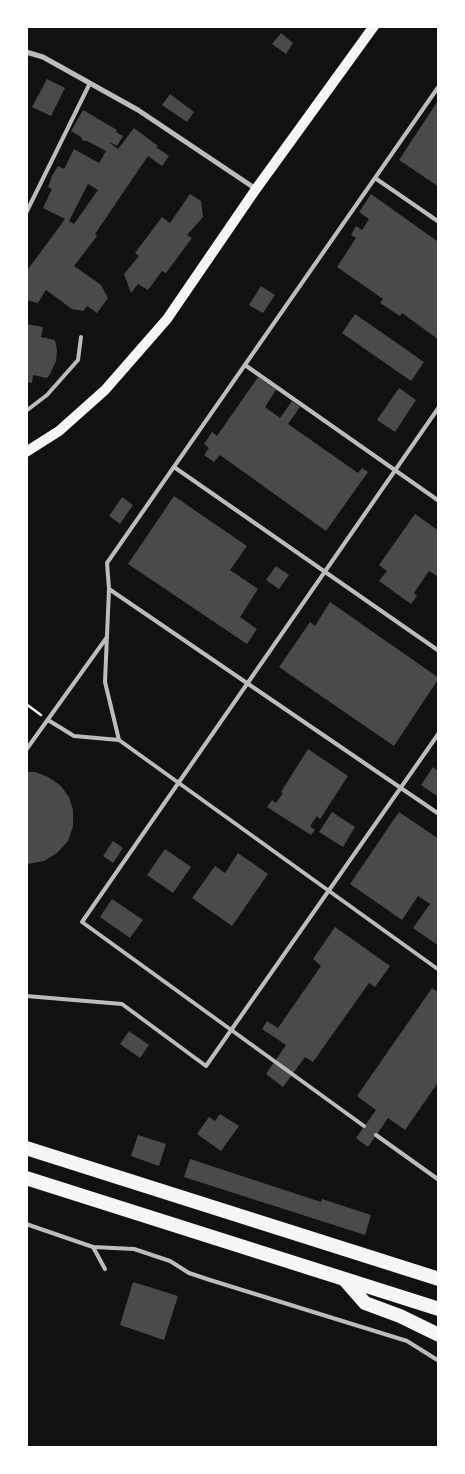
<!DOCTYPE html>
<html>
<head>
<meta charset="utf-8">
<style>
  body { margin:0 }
  #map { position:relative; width:465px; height:1474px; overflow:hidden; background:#111; font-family:"Golos Text",sans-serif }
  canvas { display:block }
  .frame { position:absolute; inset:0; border:28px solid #fff; pointer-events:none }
</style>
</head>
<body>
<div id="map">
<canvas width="465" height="1474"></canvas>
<div class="frame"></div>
</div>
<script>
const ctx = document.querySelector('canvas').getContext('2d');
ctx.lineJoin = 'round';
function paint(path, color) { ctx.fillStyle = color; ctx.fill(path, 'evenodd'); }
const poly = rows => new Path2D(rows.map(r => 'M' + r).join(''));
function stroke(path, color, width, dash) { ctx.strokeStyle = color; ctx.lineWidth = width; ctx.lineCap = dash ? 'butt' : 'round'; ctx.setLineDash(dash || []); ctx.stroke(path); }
const building = poly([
  [281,33,293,43,286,54,272,44],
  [47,79,65,88,51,116,32,107],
  [170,94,194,112,187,122,162,105],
  [439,99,439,187,399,160],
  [83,110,117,130,116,132,123,136,117,146,110,142,110,143,118,149,134,128,158,146,156,147,169,156,162,166,148,156,95,234,97,236,74,266,101,285,108,298,97,313,87,306,83,311,72,309,46,290,38,303,26,300,26,272,65,219,43,208,52,189,48,187,52,176,58,166,64,169,74,149,99,163,106,151,87,141,83,141,81,137,71,131],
  [88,184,98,190,74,224,69,221],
  [190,194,201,201,203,217,187,235,192,238,166,273,162,271,148,290,138,284,131,293,124,274,139,256,135,253,162,217,170,223],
  [371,194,437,241,439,239,439,340,402,313,400,316,380,303,383,299,337,267,356,238,351,235,356,226,362,230,369,219,359,212],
  [261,286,275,295,263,313,249,305],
  [355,314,424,362,411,381,342,333],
  [26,324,43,327,41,337,55,340,57,350,56,361,50,374,47,378,33,375,32,383,26,382],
  [258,377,276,390,265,407,280,418,292,401,300,407,288,424,358,473,362,468,368,472,326,531,220,455,214,462,204,455,209,448,204,444,212,432,217,436],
  [399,388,416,400,395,432,377,420],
  [174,496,247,546,230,570,258,589,240,617,257,629,247,644,128,564],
  [122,497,133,505,120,524,109,516],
  [415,514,439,531,439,577,429,571,414,593,417,596,411,604,379,581,387,571,379,565],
  [276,566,289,575,279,589,266,580],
  [330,602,439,678,394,746,279,667,310,622,315,626],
  [308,749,348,776,320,819,317,816,310,826,315,830,311,835,267,807,272,800,276,803,283,793,281,792],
  [433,767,439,772,439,794,437,796,421,785],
  [26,772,35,772,48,777,60,785,69,797,73,810,73,826,68,841,57,853,44,861,28,864,26,864],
  [332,812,355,827,343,847,319,832],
  [399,812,439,839,439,946,413,928,430,904,418,896,402,920,350,884],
  [113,841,123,848,113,863,103,856],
  [165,849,191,867,173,893,147,875],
  [238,853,268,874,232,926,192,898,215,866,225,873],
  [112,899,143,920,130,938,100,917],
  [335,927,390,966,375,987,369,983,313,1062,305,1057,283,1087,266,1074,286,1045,262,1029,267,1021,278,1028,321,966,313,959],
  [432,988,439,993,439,1081,405,1130,388,1118,368,1147,356,1138,376,1110,357,1096],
  [129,1031,149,1045,140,1058,120,1044],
  [220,1114,239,1126,221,1151,197,1134,209,1117,215,1121],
  [138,1135,166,1144,159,1166,131,1156],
  [190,1159,321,1202,322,1199,371,1215,365,1235,184,1177],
  [133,1282,178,1296,164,1340,120,1325]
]);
const path = poly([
  [26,704,41,715]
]);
const service = poly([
  [375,178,439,222],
  [26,213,90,83],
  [245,365,439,501],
  [26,411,47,395,78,360,81,337],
  [174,467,439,651],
  [109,589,439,814],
  [48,720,74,736,119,740,439,970],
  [119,740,105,682,109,589,107,563,439,86],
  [26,750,107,637],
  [26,996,122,1004,206,1066,439,733],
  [364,1126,82,922,439,407],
  [376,1135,439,1180],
  [26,1224,93,1247,105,1269],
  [93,1247,134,1249,170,1261,189,1273,210,1280,407,1341,439,1361]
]);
const minor = poly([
  [26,52,43,57,138,110,256,189]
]);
const secondary = poly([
  [26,452,59,431,105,390,167,319,256,189,374,26]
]);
const trunk = poly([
  [26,1148,439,1279],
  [26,1178,439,1309],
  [344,1279,365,1303,400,1316,439,1335]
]);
paint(building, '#4a4a4a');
stroke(path, '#f5f5f5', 2.5);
stroke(service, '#bcbcbc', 4);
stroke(minor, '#bcbcbc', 5);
stroke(secondary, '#f5f5f5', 10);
stroke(trunk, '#f5f5f5', 14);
</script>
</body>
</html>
